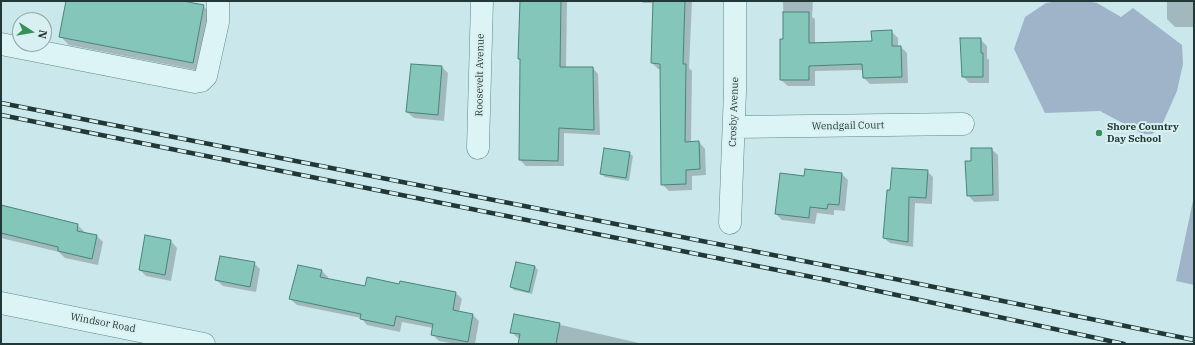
<!DOCTYPE html>
<html>
<head>
<meta charset="utf-8">
<style>
  body { margin:0 }
  #map { position:relative; width:1195px; height:345px; overflow:hidden; background:#cae8eb; font-family:"IBM Plex Serif",serif }
  canvas { display:block }
  .frame { position:absolute; inset:0; border:2px solid #223836; pointer-events:none }
  .north { position:absolute; left:12px; top:12px; width:40px; height:40px; box-sizing:border-box; background:#d9f0f3; border:1px solid #90a6a7; border-radius:50%; rotate:102deg; font-size:11px; font-weight:700; line-height:16px; text-align:center; color:#223836 }
  .north::after { content:''; display:block; margin:auto; width:14px; height:18px; background:#35905a; clip-path:polygon(50% 0,100% 100%,50% 72%,0 100%) }
</style>
</head>
<body>
<div id="map">
<canvas width="1195" height="345"></canvas>
<div class="frame"></div>
<div class="north">N</div>
</div>
<script>
const ctx = document.querySelector('canvas').getContext('2d');
ctx.lineJoin = 'round';
function paint(path, color) { ctx.fillStyle = color; ctx.fill(path, 'evenodd'); }
const poly = rows => new Path2D(rows.map(r => 'M' + r).join(''));
function stroke(path, color, width, dash) { ctx.strokeStyle = color; ctx.lineWidth = width; ctx.lineCap = dash ? 'butt' : 'round'; ctx.setLineDash(dash || []); ctx.stroke(path); }
function label(font, color, halo, rows, align = 'center') {
  ctx.font = font + ' "IBM Plex Serif",serif'; ctx.lineWidth = 4; ctx.setLineDash([]); ctx.textBaseline = 'middle'; ctx.strokeStyle = halo; ctx.fillStyle = color; for (const [text, x, y, turn = 0] of rows) {
    ctx.save(); ctx.translate(x, y); ctx.rotate((+turn || 0) * Math.PI / 180); ctx.textAlign = isNaN(turn) ? turn : align; if (halo) ctx.strokeText(text, 0, 0); ctx.fillText(text, 0, 0); ctx.restore();
  }
}
const green = poly([
  [1057,1,1086,1,1097,3,1121,17,1133,8,1182,45,1183,64,1177,91,1161,127,1152,134,1143,134,1100,111,1045,113,1014,49,1025,17,1046,3],
  [1194,196,1194,285,1176,281]
]);
const shadow = poly([
  [67,1,177,1,203,6,212,14,201,71,69,45,60,36],
  [520,1,567,1,566,68,593,68,598,74,600,135,564,133,564,166,526,166,520,160,521,60,519,58],
  [641,1,692,1,689,68,692,71,691,143,699,142,705,149,706,175,692,176,692,190,669,191,662,184,661,69,658,69,652,63,654,3,643,3],
  [783,1,813,1,812,17,815,19,815,44,873,42,891,31,898,38,898,47,901,47,907,53,908,83,870,84,864,78,863,70,815,71,815,86,788,86,781,80,784,40],
  [1167,1,1194,1,1194,27,1175,27,1167,19],
  [980,39,987,46,987,58,989,60,989,83,969,83,963,76],
  [442,67,448,73,444,121,414,118,407,112],
  [991,149,998,155,999,201,974,202,968,195,972,162],
  [629,153,633,156,629,181,605,177,601,174],
  [806,170,842,174,848,180,845,211,834,210,834,215,817,213,815,224,782,220,776,214,805,177],
  [927,171,933,177,932,204,915,203,913,247,890,243,884,238,891,191],
  [1,206,77,225,84,231,83,233,96,235,103,242,98,265,65,258,59,252,1,238],
  [146,237,171,241,177,248,171,281,146,276,140,270],
  [254,263,260,269,256,292,223,286,216,280],
  [535,267,538,270,532,294,514,290,511,287],
  [322,271,328,277,327,280,365,288,400,285,456,293,462,299,459,312,473,315,479,321,475,344,456,344,439,341,432,334,433,328,402,322,400,332,367,325,361,318,297,305,290,299],
  [559,324,561,325,643,344,519,344,520,339,518,338,511,332]
]);
const building = poly([
  [66,1,183,1,204,5,193,63,59,37,66,1],
  [520,1,561,1,560,67,593,67,594,130,559,128,558,161,519,160,520,59,518,59,520,1],
  [653,1,685,1,683,64,686,64,685,142,699,141,700,169,686,170,686,184,661,185,660,64,651,63,653,1],
  [783,12,809,12,809,43,872,41,871,31,892,30,892,46,901,46,902,77,863,78,862,64,809,66,809,80,780,80,780,39,783,39,783,12],
  [960,38,981,38,981,53,983,53,983,77,962,77,960,38],
  [411,64,442,66,438,115,406,112,411,64],
  [604,148,630,152,626,178,600,174,604,148],
  [971,148,992,148,993,195,967,196,965,161,971,161,971,148],
  [892,168,928,170,926,198,909,197,908,242,883,238,887,190,890,190,892,168],
  [805,169,842,173,839,205,828,204,827,209,810,207,809,218,775,214,780,173,804,176,805,169],
  [1,205,78,224,77,231,97,235,92,259,58,251,58,247,1,233,1,205],
  [145,235,171,240,165,275,139,270,145,235],
  [220,256,255,262,250,287,215,280,220,256],
  [516,262,535,266,529,292,510,287,516,262],
  [298,265,322,270,320,277,365,286,367,277,399,284,400,281,456,292,453,310,473,314,468,342,431,335,433,324,396,316,394,326,360,319,361,314,289,299,298,265],
  [514,314,560,323,556,344,518,344,520,334,510,333,514,314]
]);
const minor = poly([
  [1,44,195,82,201,81,206,76,218,22,218,1],
  [734,127,963,124],
  [478,148,482,1],
  [730,223,735,91,735,1],
  [1,303,204,344]
]);
const rail = poly([
  [1,103,895,279,1194,340],
  [1,115,827,280,1124,344]
]);
const markers = [
  [1099,133,4,"#35905a"]
];
const streetNames = [
  ["Roosevelt Avenue",480,75,-89],
  ["Crosby Avenue",734,112,-88],
  ["Wendgail Court",848,126,-1],
  ["Windsor Road",103,323,11]
];
const poiNames = [
  ["Shore Country",1107,127],
  ["Day School",1107,139]
];
paint(green, '#9fb3c9');
paint(shadow, '#0003');
paint(building, '#84c6ba');
stroke(building, '#488478', 1);
stroke(minor, '#608784', 23);
stroke(minor, '#ddf4f6', 22);
stroke(rail, '#223836', 4.5);
stroke(rail, '#d9f0f3', 3, [9]);
for (const [x, y, r, color] of markers) { const dot = new Path2D(); dot.arc(x, y, r, 0, 2 * Math.PI); ctx.fillStyle = color; ctx.fill(dot); stroke(dot, '#d9f0f3', 1.5); }
label('10px', '#223836', '#d9f0f3', streetNames);
label('bold 10px', '#223836', '#d9f0f3', poiNames, 'left');
</script>
</body>
</html>
